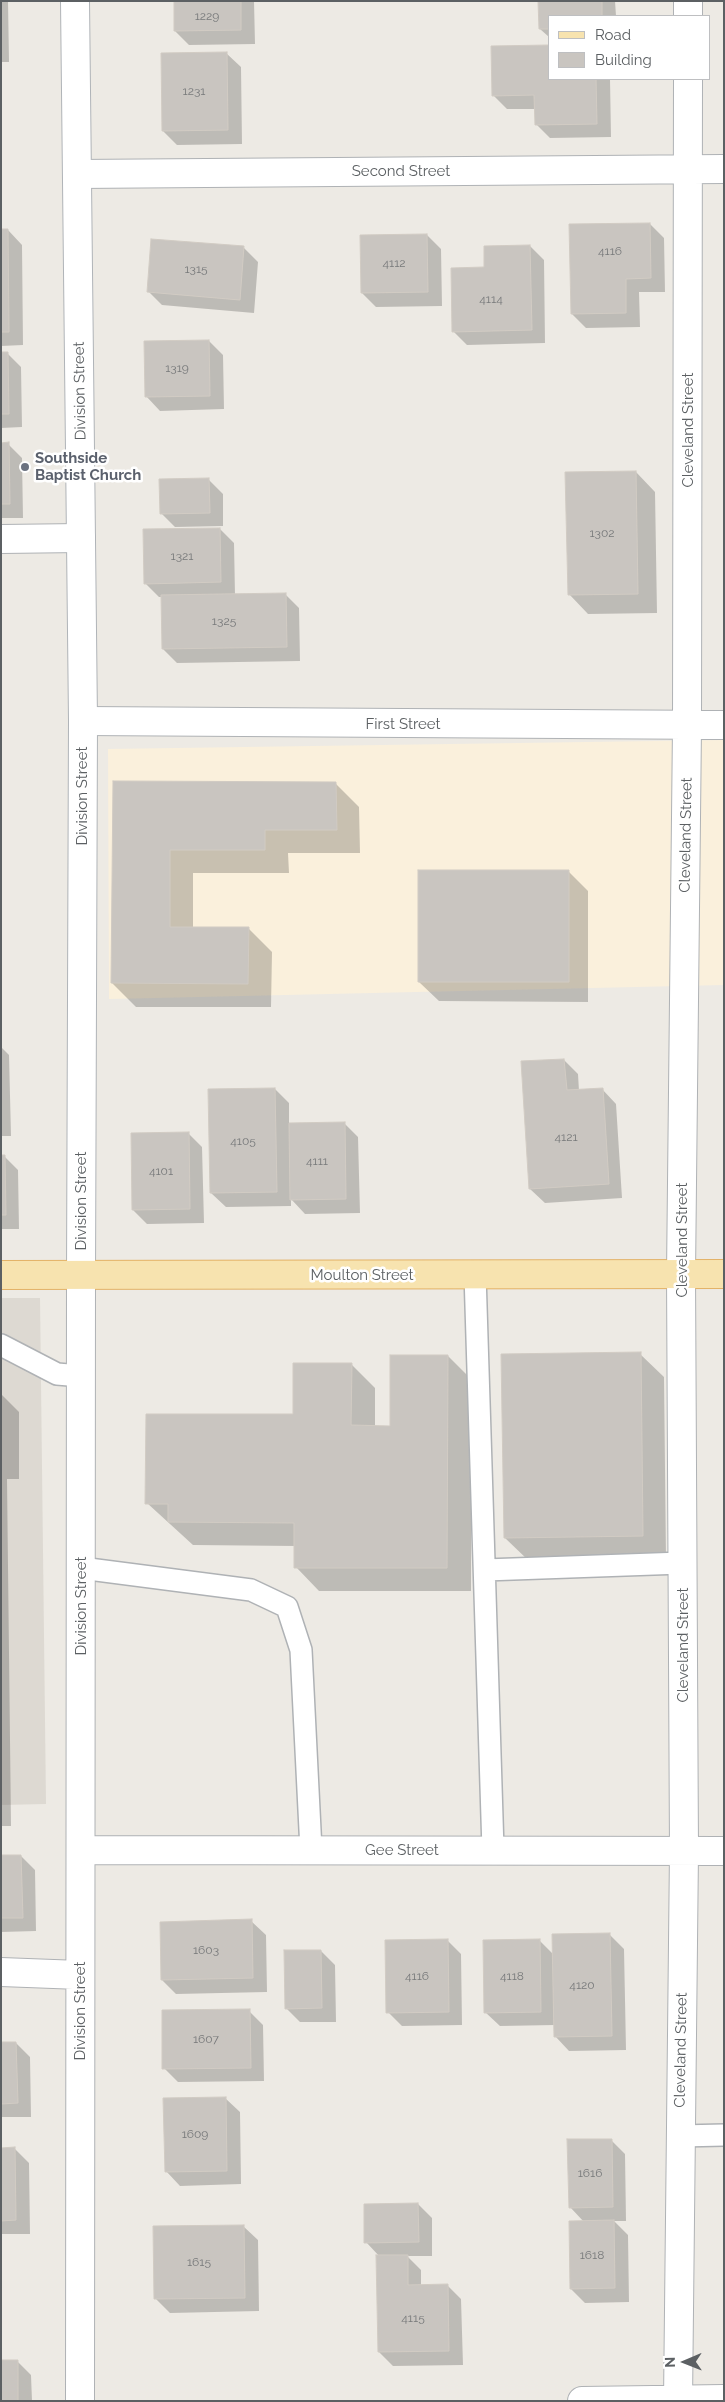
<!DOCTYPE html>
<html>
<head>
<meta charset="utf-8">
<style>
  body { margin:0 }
  #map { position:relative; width:725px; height:2402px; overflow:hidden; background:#edeae4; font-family:Raleway,sans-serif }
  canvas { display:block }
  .frame { position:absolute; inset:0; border:2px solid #5c6063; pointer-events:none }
  .legend { position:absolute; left:548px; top:15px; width:162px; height:65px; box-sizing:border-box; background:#fff; border:1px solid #bebfc1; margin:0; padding:6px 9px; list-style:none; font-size:15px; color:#5c6063 }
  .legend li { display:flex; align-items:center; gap:10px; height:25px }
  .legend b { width:25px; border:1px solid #bebfc1 }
  .north { position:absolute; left:660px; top:2337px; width:50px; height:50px; -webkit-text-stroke:4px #fff; paint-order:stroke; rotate:269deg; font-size:14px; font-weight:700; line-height:20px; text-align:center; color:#5c6063 }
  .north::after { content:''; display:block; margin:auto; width:18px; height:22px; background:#5c6063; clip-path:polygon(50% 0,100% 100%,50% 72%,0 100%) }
</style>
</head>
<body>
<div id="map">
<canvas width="725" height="2402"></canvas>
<div class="frame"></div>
<ul class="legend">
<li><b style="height:6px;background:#f7e3af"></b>Road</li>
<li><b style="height:14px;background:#c9c5c0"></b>Building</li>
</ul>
<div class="north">N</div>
</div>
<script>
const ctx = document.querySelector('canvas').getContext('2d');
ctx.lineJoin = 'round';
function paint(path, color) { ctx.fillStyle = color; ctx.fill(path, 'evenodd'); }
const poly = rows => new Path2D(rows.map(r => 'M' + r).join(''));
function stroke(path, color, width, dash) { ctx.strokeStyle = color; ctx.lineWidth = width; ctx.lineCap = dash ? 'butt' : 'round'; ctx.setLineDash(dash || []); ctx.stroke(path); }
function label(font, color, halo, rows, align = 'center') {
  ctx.font = font + ' Raleway,sans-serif'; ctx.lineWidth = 5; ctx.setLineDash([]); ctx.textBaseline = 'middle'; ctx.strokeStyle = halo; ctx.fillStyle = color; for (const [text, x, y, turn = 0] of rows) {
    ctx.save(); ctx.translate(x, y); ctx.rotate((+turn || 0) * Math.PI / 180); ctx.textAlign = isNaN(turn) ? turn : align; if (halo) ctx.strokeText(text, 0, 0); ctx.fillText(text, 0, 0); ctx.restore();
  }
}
const commercial = poly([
  [724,740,724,985,109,999,108,749]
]);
const education = poly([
  [1,1298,40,1298,46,1804,1,1805]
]);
const shadow = poly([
  [1,1,8,1,9,62,1,62],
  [175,1,254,1,255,44,189,45,175,31],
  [539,1,615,1,616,16,549,16,549,37,540,29],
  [226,53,241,67,242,144,177,145,163,131],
  [549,79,610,79,611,137,550,138,536,124,536,109,507,109,493,95],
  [650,224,664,238,665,292,639,292,640,327,586,328,572,314],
  [8,230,22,245,23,345,1,346,1,231],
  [427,235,441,249,442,306,376,307,362,293],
  [530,246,544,260,545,343,467,345,453,331],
  [244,248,258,262,254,313,162,305,148,291],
  [209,341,223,355,224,409,160,411,146,396],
  [1,353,7,353,21,367,22,427,1,428],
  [1,444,8,444,22,458,23,518,1,518],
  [636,472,655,492,657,613,588,614,569,594],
  [209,480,223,494,223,526,175,527,161,513],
  [220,529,234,543,235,595,285,594,299,608,300,661,177,663,163,649,162,597,159,597,145,583],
  [114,783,336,784,359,807,360,853,288,853,289,873,193,873,193,928,248,928,272,952,271,1007,136,1007,112,983],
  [568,871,588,891,588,1002,439,1001,419,982],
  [1,1047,9,1055,11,1136,1,1136],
  [564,1060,578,1074,579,1091,602,1089,616,1104,622,1198,545,1203,530,1189],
  [275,1089,289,1103,289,1124,344,1123,358,1137,360,1213,305,1214,291,1199,291,1206,226,1207,211,1193],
  [188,1133,202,1147,204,1223,147,1224,133,1210],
  [1,1156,4,1156,18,1170,19,1229,1,1229],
  [640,1354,664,1377,666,1559,529,1561,505,1538],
  [448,1356,471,1379,471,1591,319,1591,296,1567,296,1546,193,1545,147,1503,294,1415,351,1364,375,1388,375,1427,391,1427],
  [1,1394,19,1412,19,1479,7,1479,11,1826,1,1826],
  [21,1856,35,1870,36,1931,1,1932,1,1857],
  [251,1921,266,1935,267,1992,176,1994,162,1980],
  [610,1935,624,1949,626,2050,569,2051,555,2036,555,2025,500,2026,485,2012,539,1940,554,1955],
  [447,1940,461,1954,462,2025,402,2026,388,2012],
  [321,1951,335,1965,336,2022,300,2022,286,2008],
  [249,2011,263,2025,264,2081,178,2082,164,2068],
  [16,2043,30,2057,31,2117,1,2117,1,2044],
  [225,2098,240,2112,241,2184,180,2186,166,2171],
  [611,2140,625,2154,626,2221,614,2221,628,2235,629,2302,585,2303,571,2289,584,2222,570,2207],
  [1,2149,15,2149,29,2163,30,2234,1,2234],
  [418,2204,432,2218,432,2256,407,2256,421,2270,421,2286,447,2285,461,2299,463,2365,393,2366,379,2352,380,2257,366,2242],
  [243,2226,258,2240,259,2311,170,2313,156,2299],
  [17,2361,31,2375,32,2401,1,2401]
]);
const building = poly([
  [174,1,241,1,241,30,174,31,174,1],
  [538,1,602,1,602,16,549,16,549,29,539,29,538,1],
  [549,45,549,79,596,79,597,124,535,125,534,95,492,96,491,46,549,45],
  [227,52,228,130,162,131,161,53,227,52],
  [650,223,651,278,626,279,626,313,571,314,569,224,650,223],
  [1,229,8,229,9,332,1,332,1,229],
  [427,234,428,292,361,293,360,235,427,234],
  [151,239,244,246,240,300,147,292,151,239],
  [530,245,532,330,452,332,451,268,484,267,484,246,530,245],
  [209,340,210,396,145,397,144,341,209,340],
  [1,352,8,352,9,414,1,414,1,352],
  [9,442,10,504,1,504,1,443,9,442],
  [636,471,638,594,568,595,565,472,636,471],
  [209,478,210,513,160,514,159,479,209,478],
  [220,528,221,582,144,584,143,529,220,528],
  [286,593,287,647,162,649,161,595,286,593],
  [113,781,336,782,337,830,265,830,265,850,170,850,170,927,249,927,248,984,111,983,113,781],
  [418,870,569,870,569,982,418,982,418,870],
  [564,1059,567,1090,603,1088,609,1184,529,1189,521,1061,564,1059],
  [275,1088,277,1192,210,1193,208,1089,275,1088],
  [345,1122,346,1199,290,1200,289,1123,345,1122],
  [189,1132,190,1209,132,1210,131,1133,189,1132],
  [1,1155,5,1155,6,1215,1,1215,1,1155],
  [641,1352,643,1536,504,1538,501,1354,641,1352],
  [390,1355,448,1355,447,1568,294,1568,294,1523,168,1522,168,1504,145,1504,146,1414,293,1414,293,1363,352,1363,351,1425,390,1426,390,1355],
  [1,1855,21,1855,23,1918,1,1918,1,1855],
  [252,1919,253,1978,161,1980,160,1922,252,1919],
  [610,1933,612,2036,554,2037,552,1934,610,1933],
  [448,1939,449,2012,386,2013,385,1940,448,1939],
  [540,1939,541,2012,484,2013,483,1940,540,1939],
  [284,1950,321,1950,322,2008,285,2009,284,1950],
  [250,2009,251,2068,162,2069,162,2010,250,2009],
  [1,2042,16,2042,18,2103,1,2104,1,2042],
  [226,2097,227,2171,165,2172,163,2098,226,2097],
  [567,2139,612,2139,613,2207,569,2208,567,2139],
  [15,2147,16,2220,1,2221,1,2148,15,2147],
  [418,2203,419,2242,364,2243,364,2204,418,2203],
  [614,2220,615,2288,570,2289,569,2221,614,2220],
  [244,2225,245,2298,154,2299,153,2226,244,2225],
  [376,2255,408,2255,408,2285,448,2284,449,2351,378,2352,376,2255],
  [1,2360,18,2360,18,2401,1,2401,1,2360]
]);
const lane = poly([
  [475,1274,493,1850],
  [1,1345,57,1374,81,1376],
  [81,1568,251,1590,287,1607,301,1650,311,1850],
  [485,1570,682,1563],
  [680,2136,724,2135]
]);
const street = poly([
  [688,1,688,16],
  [77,174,724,169],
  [1,539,81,538],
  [83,721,724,725],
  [81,1850,724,1851],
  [1,1972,80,1975],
  [80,2401,81,1275],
  [582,2401,724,2399],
  [678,2401,684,1851,681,1274,687,726,688,79]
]);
const secondary = poly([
  [75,1,83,721,81,1275]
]);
const primary = poly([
  [1,1275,724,1274]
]);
const markers = [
  [25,467,5,"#6b7280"]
];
const numberNames = [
  ["1229",207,16],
  ["1231",194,91],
  ["4116",610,251],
  ["4112",394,263],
  ["1315",196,269],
  ["4114",491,299],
  ["1319",177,368],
  ["1302",602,533],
  ["1321",182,556],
  ["1325",224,621],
  ["4121",566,1137],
  ["4105",243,1141],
  ["4111",317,1161],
  ["4101",161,1171],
  ["1603",206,1950],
  ["4116",417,1976],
  ["4118",512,1976],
  ["4120",582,1985],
  ["1607",206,2039],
  ["1609",195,2134],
  ["1616",590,2173],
  ["1618",592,2255],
  ["1615",199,2262],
  ["4115",413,2318]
];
const streetNames = [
  ["Second Street",401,171],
  ["Division Street",80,391,-91],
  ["Cleveland Street",688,430,-90],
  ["First Street",403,724],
  ["Division Street",82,796,-90],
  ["Cleveland Street",686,835,-89],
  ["Division Street",81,1201,-90],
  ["Cleveland Street",682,1240,-90],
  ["Moulton Street",362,1275],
  ["Division Street",81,1606,-90],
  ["Cleveland Street",683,1645,-90],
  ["Gee Street",402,1850],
  ["Division Street",80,2011,-90],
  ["Cleveland Street",681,2050,-89]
];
const worshipNames = [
  ["Southside",35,458],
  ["Baptist Church",35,475]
];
paint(commercial, '#faf0dc');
paint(education, '#ddd9d2');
paint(shadow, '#0003');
paint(building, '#c9c5c0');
stroke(building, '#d1cbc3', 1);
stroke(lane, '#afb2b5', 24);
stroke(street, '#afb2b5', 30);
stroke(secondary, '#b0b4b8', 30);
stroke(primary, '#e3b267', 30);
stroke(lane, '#fff', 21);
stroke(street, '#fff', 28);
stroke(secondary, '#fff', 28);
stroke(primary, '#f7e3af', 28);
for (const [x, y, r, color] of markers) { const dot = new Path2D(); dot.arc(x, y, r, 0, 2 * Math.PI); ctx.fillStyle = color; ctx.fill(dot); stroke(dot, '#fff', 2); }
label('12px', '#77797a', null, numberNames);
label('15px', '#5c6063', '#fff', streetNames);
label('bold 15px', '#5b616d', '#fff', worshipNames, 'left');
</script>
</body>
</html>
